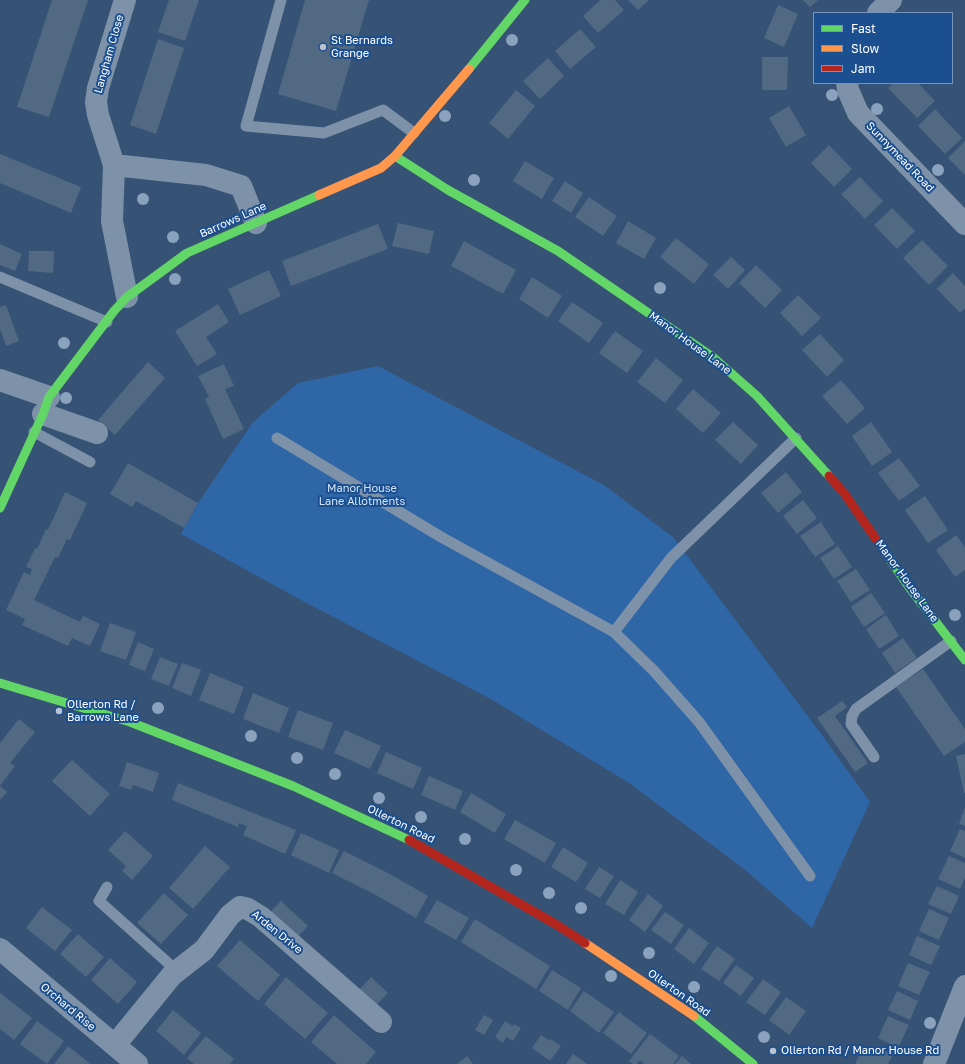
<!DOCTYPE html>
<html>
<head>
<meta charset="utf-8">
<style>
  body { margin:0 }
  #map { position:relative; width:965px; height:1064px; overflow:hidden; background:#365274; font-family:"Golos Text",sans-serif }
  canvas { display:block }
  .legend { position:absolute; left:813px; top:12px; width:140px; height:72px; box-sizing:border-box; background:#1b4f8f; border:1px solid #7695bc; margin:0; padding:5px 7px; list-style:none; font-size:12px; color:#fff }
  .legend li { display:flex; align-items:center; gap:8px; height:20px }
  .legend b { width:20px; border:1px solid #7695bc }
</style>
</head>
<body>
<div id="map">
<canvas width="965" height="1064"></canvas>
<ul class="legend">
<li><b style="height:5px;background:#63d668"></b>Fast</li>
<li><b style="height:5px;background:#ff974d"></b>Slow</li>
<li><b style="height:5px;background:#b3261e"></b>Jam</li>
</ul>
</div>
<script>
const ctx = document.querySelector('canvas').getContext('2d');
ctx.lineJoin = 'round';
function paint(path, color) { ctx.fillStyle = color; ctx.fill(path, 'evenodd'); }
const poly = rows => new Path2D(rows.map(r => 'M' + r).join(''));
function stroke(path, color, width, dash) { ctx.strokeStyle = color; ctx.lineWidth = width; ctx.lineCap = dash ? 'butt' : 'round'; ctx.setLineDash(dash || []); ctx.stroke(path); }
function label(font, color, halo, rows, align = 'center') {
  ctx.font = font + ' "Golos Text",sans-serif'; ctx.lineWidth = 4; ctx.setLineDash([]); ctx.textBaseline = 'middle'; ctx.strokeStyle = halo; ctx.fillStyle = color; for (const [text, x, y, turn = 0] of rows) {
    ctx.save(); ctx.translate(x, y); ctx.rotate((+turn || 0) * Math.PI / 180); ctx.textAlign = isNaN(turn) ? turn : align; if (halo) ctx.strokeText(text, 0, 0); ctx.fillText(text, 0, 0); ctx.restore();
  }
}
const green = poly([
  [378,366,604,485,673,537,819,731,870,802,812,928,744,869,629,783,489,698,299,599,181,534,198,503,253,422,298,383]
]);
const building = poly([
  [52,0,88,0,49,117,17,107],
  [169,0,199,0,185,41,158,32],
  [305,0,369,0,336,111,278,94],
  [600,0,615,0,624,10,598,33,583,16],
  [628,0,649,0,638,10],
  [803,0,818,0,810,7],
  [778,5,798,14,784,47,764,38],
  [580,29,596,47,570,69,555,51],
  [158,39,184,48,156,134,130,125],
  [762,57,788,57,787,90,762,90],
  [548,58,564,76,540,99,523,81],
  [894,83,918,83,935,101,917,118,888,88],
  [516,90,535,106,508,139,489,123],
  [789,106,806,135,786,147,769,118],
  [935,109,962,138,945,154,918,126],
  [965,141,965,175,948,158],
  [829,145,852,169,834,187,811,163],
  [0,154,81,187,71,213,0,183],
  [525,161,554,178,542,199,513,181],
  [860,177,883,201,865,219,841,194],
  [565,181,583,193,571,213,552,201],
  [589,197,617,216,603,236,575,217],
  [892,208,915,231,897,249,874,225],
  [628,221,656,238,644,259,616,243],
  [398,223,434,231,429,254,392,246],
  [378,224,388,249,291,286,282,261],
  [676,238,709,264,694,284,660,257],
  [922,240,948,266,929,285,903,258],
  [464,241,516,270,503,294,451,266],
  [0,244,22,254,15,271,0,265],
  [29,251,54,251,53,273,28,271],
  [731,257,745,270,728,289,713,275],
  [756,265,782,290,765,308,739,283],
  [269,270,281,296,240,315,228,289],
  [953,273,965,286,965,308,960,313,937,289],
  [532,277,562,296,548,318,519,299],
  [798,295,821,318,802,336,780,313],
  [572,302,603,323,589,343,558,321],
  [218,304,229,322,206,337,217,354,197,366,175,331],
  [6,305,19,341,6,346,1,331,0,331,0,307],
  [615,331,643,351,627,373,599,353],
  [820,334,844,360,827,377,802,350],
  [656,358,683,380,665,403,637,382],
  [148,362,165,378,115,435,98,420],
  [224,364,234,386,225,389,244,429,223,439,205,399,209,397,198,376],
  [841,380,865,408,847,424,822,396],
  [693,389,721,413,703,433,676,409],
  [733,422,758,445,741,464,715,440],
  [871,422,892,452,872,466,852,436],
  [899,458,920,486,899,501,878,473],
  [128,463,198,503,184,528,136,501,132,507,110,494],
  [786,472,802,492,778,513,761,493],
  [65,492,87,503,70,540,67,539,58,558,55,557,34,600,80,622,83,616,100,624,90,646,72,638,68,646,22,625,25,619,6,610,24,572,30,575,32,569,26,567,35,548,37,549,46,529,48,530],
  [925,496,948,530,928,543,905,510],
  [803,500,817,518,797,534,783,516],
  [821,522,835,544,815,557,800,536],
  [956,535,965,547,965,570,955,577,936,550],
  [838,546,852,567,834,579,820,558],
  [856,569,870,590,851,602,837,581],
  [871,593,885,613,864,627,851,607],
  [886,615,899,636,879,649,866,629],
  [110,623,136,632,126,660,100,651],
  [903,638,917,658,895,673,882,653],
  [138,642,154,649,145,671,129,665],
  [160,657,178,664,169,686,151,679],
  [182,663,201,670,191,696,172,688],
  [923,669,965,729,965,742,944,756,896,687],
  [210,673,244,687,234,714,199,700],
  [253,693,289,708,279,733,243,719],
  [842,701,847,707,835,716,868,763,855,772,817,718],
  [298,710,333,723,323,750,288,737],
  [19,719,35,732,10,763,15,766,0,786,0,743],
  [345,730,381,746,370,769,334,753],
  [386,752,422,768,413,789,377,773],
  [965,754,965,793,964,793,956,756],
  [72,760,110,794,90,816,52,781],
  [127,762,159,773,153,792,133,785,131,790,119,786],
  [429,776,463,791,455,810,421,795],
  [178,783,296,830,285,854,243,835,247,826,239,823,238,827,172,800],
  [0,786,7,792,0,800],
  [471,793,506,814,495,833,460,812],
  [965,807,965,826,959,824],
  [515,820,556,843,545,863,504,839],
  [960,829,965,831,965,858,950,851],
  [125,831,153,856,132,880,122,871,126,866,108,850],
  [301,833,339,850,329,873,291,855],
  [205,846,230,867,193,909,169,888],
  [563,847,588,863,576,882,551,867],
  [344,851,388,873,428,896,416,918,376,895,332,873],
  [949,856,965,863,965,878,960,889,938,879],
  [599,867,614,876,600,898,585,889],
  [620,880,638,892,624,915,605,904],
  [937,886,959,896,951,914,928,904],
  [164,893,188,915,161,944,137,923],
  [648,894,663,906,645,932,629,920],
  [437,900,469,918,456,940,424,922],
  [281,901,308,926,294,940,267,915],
  [42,907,72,930,55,951,26,928],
  [929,909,949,918,939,940,919,931],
  [665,912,684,925,671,944,651,930],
  [475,919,550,966,536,989,461,942],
  [689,928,709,943,694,964,674,949],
  [78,934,104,957,86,977,60,954],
  [917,936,940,946,931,965,909,955],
  [240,940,280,975,258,1001,217,966],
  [717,946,735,959,719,981,701,969],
  [110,958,137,982,118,1004,91,980],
  [908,963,930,972,919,995,898,986],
  [736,965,754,978,741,996,723,983],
  [552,970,581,988,568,1010,539,991],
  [286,977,328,1013,305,1039,264,1004],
  [371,977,388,993,376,1005,359,990],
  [763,979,781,992,765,1015,746,1002],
  [584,991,614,1012,599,1033,570,1011],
  [897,991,918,1001,910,1020,888,1010],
  [0,993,32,1018,14,1040,0,1029],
  [786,997,806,1011,789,1035,769,1020],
  [173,1010,201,1033,184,1055,156,1031],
  [619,1012,647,1033,631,1054,603,1033],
  [334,1015,376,1052,366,1064,337,1064,311,1042],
  [484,1015,493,1020,484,1035,475,1030],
  [888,1016,909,1025,898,1048,878,1038],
  [37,1021,64,1041,47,1064,20,1044],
  [505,1021,513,1026,514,1024,521,1028,513,1041,506,1037,503,1043,495,1037],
  [650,1034,679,1056,673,1064,644,1064,640,1060,637,1064,633,1064,629,1061],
  [541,1035,550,1041,551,1039,561,1046,550,1061,532,1048],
  [206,1036,234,1059,230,1064,194,1064,187,1058],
  [68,1046,82,1057,90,1064,54,1064],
  [873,1046,893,1054,888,1064,855,1064,862,1049,871,1052],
  [573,1054,582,1060,587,1064,566,1064],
  [467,1056,473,1064,457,1064],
  [682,1056,691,1064,675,1064]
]);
const lane = poly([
  [281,0,246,126,324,133,383,110,414,133],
  [0,277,107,322],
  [34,432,90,462],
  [277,438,441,537,614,632],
  [796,438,671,558,614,632,654,671,699,722,810,876],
  [874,757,851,724,852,716,856,709,951,641],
  [107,887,99,901,177,971]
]);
const street = poly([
  [125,0,98,88,96,102,98,115,114,165,112,221,127,297],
  [878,13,891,0],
  [847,83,848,90,858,113,965,224],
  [114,165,206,175,241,186,256,223],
  [0,380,49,397],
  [43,414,97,433],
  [0,949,137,1064],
  [115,1045,172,975,204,950,230,915,240,907,248,909,261,917,381,1022],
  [934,1064,965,986]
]);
const fast = poly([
  [469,69,525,0],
  [395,156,448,190,558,251,714,358,757,396,829,476],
  [0,508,43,414,49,397,114,311,127,297,187,253,319,195],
  [889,558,909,587,965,660],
  [0,683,130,722,293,786,409,840],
  [694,1016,753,1064]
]);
const slow = poly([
  [319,195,381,168,395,156,469,69],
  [585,943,694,1016]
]);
const jam = poly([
  [829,476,844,493,889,558],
  [409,840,557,925,585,943]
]);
const trees = [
  [512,40],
  [832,95],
  [877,109],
  [445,116],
  [938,170],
  [474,180],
  [143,199],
  [173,237],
  [175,279],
  [660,288],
  [64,343],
  [66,398],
  [955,615],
  [158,708],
  [251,736],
  [297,758],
  [335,774],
  [379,798],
  [421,817],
  [465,839],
  [516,870],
  [549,893],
  [581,908],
  [649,953],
  [611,976],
  [694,987],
  [930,1023],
  [764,1037]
];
const markers = [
  [323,47,4,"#b9c2ce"],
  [59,711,4,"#b9c2ce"],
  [773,1051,4,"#b9c2ce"]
];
const poiNames = [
  ["St Bernards",331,41],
  ["Grange",331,54],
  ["Ollerton Rd /",67,705],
  ["Barrows Lane",67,718],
  ["Ollerton Rd / Manor House Rd",781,1051]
];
const streetNames = [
  ["Langham Close",109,54,-74],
  ["Sunnymead Road",900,157,46],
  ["Barrows Lane",233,220,-24],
  ["Manor House Lane",690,343,36],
  ["Manor House Lane",907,581,54],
  ["Ollerton Road",401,824,26],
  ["Arden Drive",277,932,39],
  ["Ollerton Road",679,993,35],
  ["Orchard Rise",68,1007,40]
];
const parkNames = [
  ["Manor House",362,489],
  ["Lane Allotments",362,502]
];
paint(green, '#2f66a5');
paint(building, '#526984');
stroke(lane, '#7d92a8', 11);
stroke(street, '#7d92a8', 22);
stroke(fast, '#63d668', 9);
stroke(slow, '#ff974d', 9);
stroke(jam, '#b3261e', 9);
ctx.fillStyle = '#8aa2be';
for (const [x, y] of trees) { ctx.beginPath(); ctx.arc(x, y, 6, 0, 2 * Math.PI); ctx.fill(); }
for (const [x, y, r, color] of markers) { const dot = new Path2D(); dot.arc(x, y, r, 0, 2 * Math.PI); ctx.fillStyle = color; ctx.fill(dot); stroke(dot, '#1b4f8f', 1.5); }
label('11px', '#fff', '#1b4f8f', poiNames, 'left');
label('11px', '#fff', '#1b4f8f', streetNames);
label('11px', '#cfe3fa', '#1b4f8f', parkNames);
</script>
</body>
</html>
